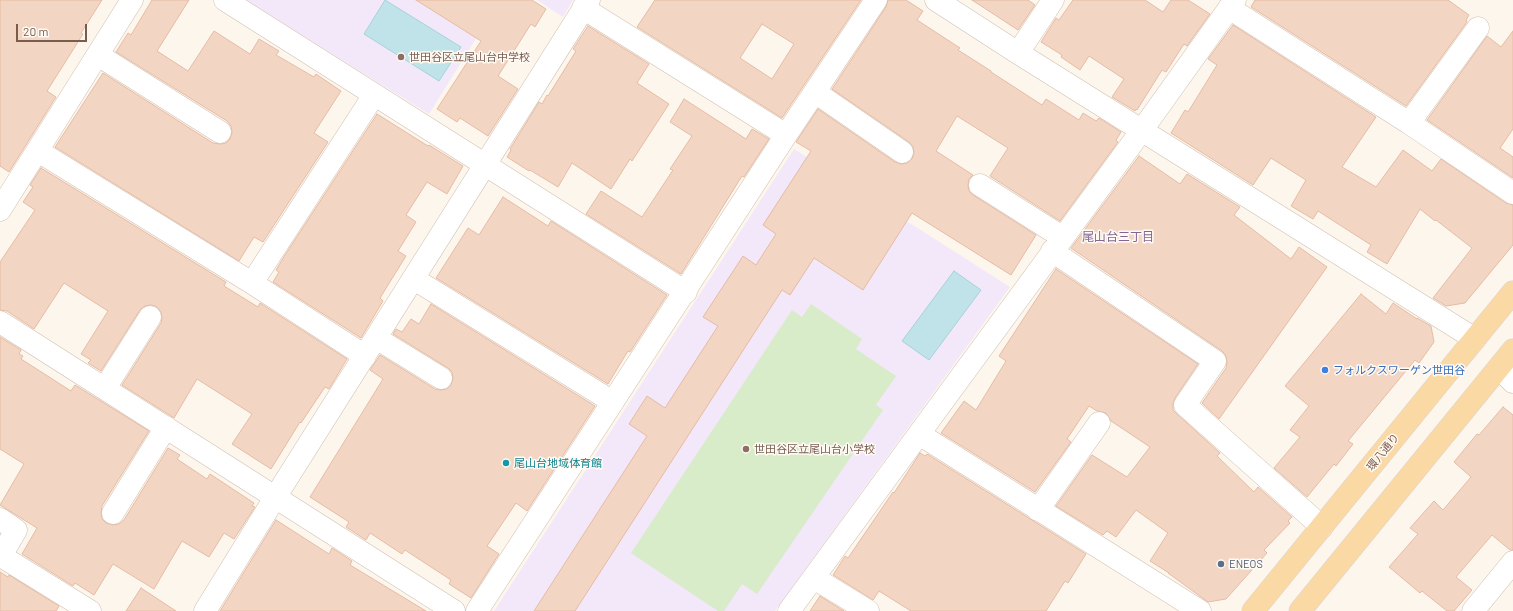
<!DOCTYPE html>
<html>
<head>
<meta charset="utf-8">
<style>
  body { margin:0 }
  #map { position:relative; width:1513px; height:611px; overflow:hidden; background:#fdf6ec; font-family:Barlow,sans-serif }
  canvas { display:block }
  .scale { position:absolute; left:16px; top:24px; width:71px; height:18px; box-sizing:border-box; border:2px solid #7a5c4d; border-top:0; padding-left:5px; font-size:12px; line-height:14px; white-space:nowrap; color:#7a5c4d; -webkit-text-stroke:3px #fffaf3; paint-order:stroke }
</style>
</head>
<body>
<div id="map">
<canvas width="1513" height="611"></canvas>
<div class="scale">20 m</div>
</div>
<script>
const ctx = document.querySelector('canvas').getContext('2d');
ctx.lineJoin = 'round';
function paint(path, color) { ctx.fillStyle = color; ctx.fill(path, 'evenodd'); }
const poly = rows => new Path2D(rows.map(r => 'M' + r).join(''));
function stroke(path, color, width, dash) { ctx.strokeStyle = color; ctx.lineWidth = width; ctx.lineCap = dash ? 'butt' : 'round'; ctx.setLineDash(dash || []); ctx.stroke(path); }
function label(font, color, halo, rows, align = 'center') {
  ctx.font = font + ' Barlow,"Noto Sans JP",sans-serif'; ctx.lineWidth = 3; ctx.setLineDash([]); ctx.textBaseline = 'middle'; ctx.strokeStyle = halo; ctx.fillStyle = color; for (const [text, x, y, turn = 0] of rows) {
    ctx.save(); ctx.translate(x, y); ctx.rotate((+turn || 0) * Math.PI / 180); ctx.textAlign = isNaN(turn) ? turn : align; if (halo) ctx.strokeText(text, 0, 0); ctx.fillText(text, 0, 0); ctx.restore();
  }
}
const education = poly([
  [245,0,500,0,429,114],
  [537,0,573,0,563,17],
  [794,149,1010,287,775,611,494,611]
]);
const green = poly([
  [811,304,862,339,856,349,896,376,876,405,883,410,757,594,742,584,724,611,718,611,631,553,792,310,802,317]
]);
const water = poly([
  [385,0,461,47,439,81,364,34,385,0],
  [954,271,981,290,929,360,902,341,954,271]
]);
const building = poly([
  [0,0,102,0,81,33,83,34,47,91,56,97,9,172,0,166,0,0],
  [152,0,189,0,157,51,188,71,214,31,250,54,259,39,279,51,276,55,314,77,316,74,341,91,314,133,328,142,263,242,254,237,239,261,55,147,103,73,213,143,220,144,226,143,230,139,232,132,231,126,227,121,116,52,128,33,131,35,152,0],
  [416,0,532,0,546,9,535,27,531,24,498,76,518,89,488,136,460,118,457,122,437,109,481,41,416,0],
  [655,0,861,0,782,118,637,27,655,0],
  [762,24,794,44,772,79,740,58,762,24],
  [888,0,906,0,923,11,917,20,960,48,958,50,991,71,991,72,1042,105,1046,99,1079,120,1083,113,1096,121,1099,118,1121,132,1116,140,1118,142,1060,221,990,176,1008,148,957,116,936,151,973,175,969,179,968,185,969,191,973,195,1036,235,1011,275,912,213,863,290,814,258,790,295,782,290,575,611,534,611,647,436,629,424,647,396,665,408,718,326,703,317,743,256,756,265,776,234,763,225,811,151,796,142,818,109,895,162,901,164,907,163,912,159,914,153,913,147,909,142,832,89,886,7,888,0],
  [972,0,1028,0,1035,5,1018,30,972,0],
  [1073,0,1145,0,1163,12,1171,0,1188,0,1210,14,1187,46,1184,44,1166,72,1162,70,1137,110,1136,109,1135,111,1112,97,1124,79,1089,56,1080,70,1061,57,1062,55,1041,42,1056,18,1059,20,1073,0],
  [1255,0,1448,0,1469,15,1466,20,1467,22,1406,106,1251,7,1255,0],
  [1233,25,1376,117,1342,167,1376,187,1403,150,1432,171,1441,159,1506,203,1513,205,1513,245,1465,303,1446,306,1433,298,1472,248,1436,220,1435,221,1420,209,1387,264,1367,252,1371,245,1318,211,1313,219,1291,206,1306,180,1271,158,1253,185,1171,133,1185,110,1188,112,1217,65,1208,59,1233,25],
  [588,26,649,64,637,83,669,104,632,161,630,159,611,189,572,163,558,187,530,170,529,171,507,157,511,150,510,149,539,102,542,104,547,95,548,96,576,51,573,49,588,26],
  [1513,31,1513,129,1500,148,1513,157,1513,178,1427,120,1487,36,1501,47,1513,31],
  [684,99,746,139,752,129,769,139,744,177,742,176,681,274,586,214,601,191,642,217,673,170,670,169,692,136,670,122,684,99],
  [377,114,428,146,429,145,463,166,447,194,427,182,406,215,416,222,398,251,406,256,380,298,383,301,361,338,273,282,279,272,276,270,285,255,377,114],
  [1139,156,1180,184,1187,174,1240,207,1234,215,1291,259,1299,247,1327,267,1219,419,1202,403,1226,368,1227,362,1226,356,1222,351,1071,248,1139,156],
  [41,168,226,282,224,286,258,307,260,303,347,359,329,389,325,387,301,423,300,422,271,469,232,444,252,414,197,379,174,418,122,385,161,323,162,318,161,312,156,306,151,305,145,306,140,310,101,371,88,363,91,360,81,354,108,311,64,283,34,329,7,311,0,310,0,262,35,210,23,202,33,187,30,185,41,168],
  [503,197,548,226,551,221,667,295,630,352,628,351,608,384,436,278,468,228,479,235,503,197],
  [1056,269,1198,364,1175,398,1173,404,1173,410,1177,414,1220,453,1217,456,1254,492,1258,487,1292,517,1288,521,1290,523,1264,550,1267,553,1226,599,1208,602,1168,573,1169,573,1150,561,1168,533,1136,510,1116,537,1107,531,1103,535,1056,506,1092,455,1127,477,1150,447,1111,421,1106,413,1097,411,1089,406,1067,439,1071,442,1035,492,941,433,964,401,976,410,1006,361,999,356,1056,269],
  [1361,294,1386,314,1393,303,1417,319,1417,318,1431,326,1434,342,1419,363,1415,360,1348,441,1353,444,1336,466,1334,464,1307,497,1274,468,1300,437,1290,430,1309,406,1285,386,1361,294],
  [431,304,595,406,527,511,516,503,487,546,499,554,471,598,449,584,451,580,405,550,402,554,370,533,366,540,346,527,349,522,310,497,383,379,370,370,380,355,435,389,440,390,447,389,451,385,453,378,452,372,448,368,393,334,396,329,402,332,411,319,419,324,431,304],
  [0,337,21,350,19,354,23,356,21,359,71,391,75,385,149,431,102,506,101,513,102,519,106,523,113,525,119,524,124,520,168,448,180,455,177,459,207,479,210,474,254,503,252,506,255,507,234,539,224,533,209,557,182,541,154,589,113,564,94,595,75,583,73,586,22,554,37,528,0,505,24,464,0,449,0,337],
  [1503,407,1513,415,1513,550,1510,550,1492,535,1456,577,1472,590,1454,611,1447,611,1422,591,1420,593,1389,567,1418,534,1410,528,1434,501,1443,510,1471,477,1454,462,1477,434,1479,435,1503,407],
  [920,453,925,456,927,454,1086,554,1068,583,1065,581,1046,611,911,611,879,591,873,600,833,575,845,556,848,558,893,492,894,493,920,453],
  [276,520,329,554,332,548,352,561,350,565,426,611,220,611,276,520],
  [0,572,8,577,9,575,59,606,56,611,0,611,0,572],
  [141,588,176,611,126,611,141,588],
  [820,596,844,611,810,611,820,596]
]);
const minor = poly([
  [225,0,686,292],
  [936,0,1018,53,1475,339],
  [583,8,786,135],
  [1229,8,1409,123,1513,193],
  [1018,53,1053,0],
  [98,55,220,132],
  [815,92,902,152],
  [1409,123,1478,28],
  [38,151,252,283,365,356],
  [980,185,1062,237],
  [0,210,132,0],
  [1052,251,1215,361,1185,405,1322,527],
  [414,279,613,402],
  [252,283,374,95],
  [0,322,454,611],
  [376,338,441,378],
  [1499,368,1513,382],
  [105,388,150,317],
  [919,434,1200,611],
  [1038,510,1099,423],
  [113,513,166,427],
  [0,519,16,530,1,556,90,611],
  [814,578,868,611],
  [205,611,276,496,589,0],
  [477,611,786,135,876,0],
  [789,611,1142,130,1235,0],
  [1473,611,1513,562]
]);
const major = poly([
  [1253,611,1513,292],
  [1300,611,1513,350]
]);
const markers = [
  [401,57,4,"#8d6e63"],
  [1325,370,4,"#3f7fe0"],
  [746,449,4,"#8d6e63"],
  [506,463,4,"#0f9aa8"],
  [1221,564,4,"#5c6f8a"]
];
const educationNames = [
  ["世田谷区立尾山台中学校",409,57],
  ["世田谷区立尾山台小学校",754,449]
];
const shopNames = [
  ["フォルクスワーゲン世田谷",1333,370]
];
const streetNames = [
  ["環八通り",1383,452,-51]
];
const cultureNames = [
  ["尾山台地域体育館",514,463]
];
const serviceNames = [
  ["ENEOS",1229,564]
];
const neighbourhoodNames = [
  ["尾山台三丁目",1118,237]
];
paint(education, '#f3e8fa');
paint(green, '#d8ecc9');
paint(water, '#bfe3e8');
stroke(water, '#a5d3da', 1);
paint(building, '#f3d5c3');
stroke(building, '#e6bba3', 1);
stroke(minor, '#d1beb0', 23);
stroke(major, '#dad1cd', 23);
stroke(minor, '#fff', 22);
stroke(major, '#fbd9a5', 22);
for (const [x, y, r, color] of markers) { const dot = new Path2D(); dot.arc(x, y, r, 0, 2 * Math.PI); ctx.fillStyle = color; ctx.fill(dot); stroke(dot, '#fffaf3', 1.5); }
label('11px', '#785e54', '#fffaf3', educationNames, 'left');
label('11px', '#366cbe', '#fffaf3', shopNames, 'left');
label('11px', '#7a5c4d', '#fffaf3', streetNames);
label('11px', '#0d838f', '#fffaf3', cultureNames, 'left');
label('11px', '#4e5e75', '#fffaf3', serviceNames, 'left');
label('12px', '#846695', '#fffaf3', neighbourhoodNames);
</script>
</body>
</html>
